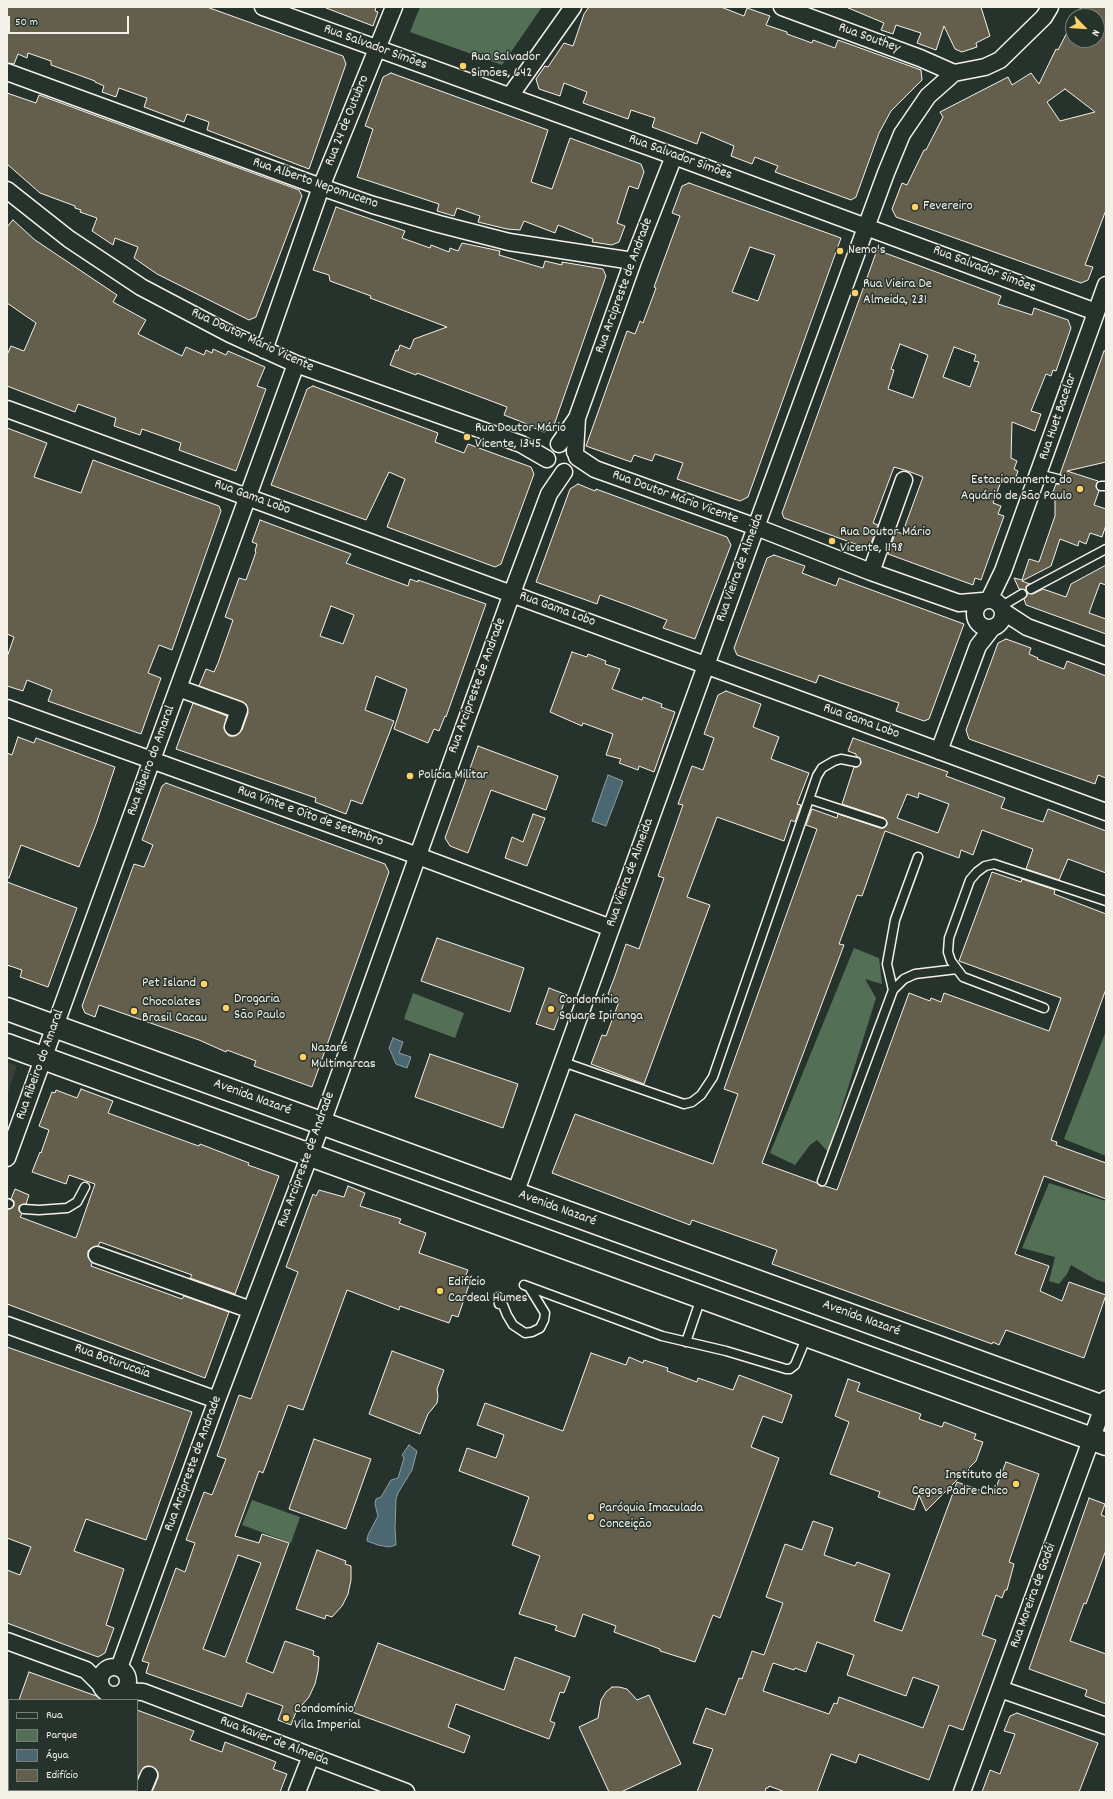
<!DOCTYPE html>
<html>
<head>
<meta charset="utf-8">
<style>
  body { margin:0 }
  #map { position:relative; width:1113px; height:1799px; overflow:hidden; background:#26332d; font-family:Dekko,sans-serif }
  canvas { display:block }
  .frame { position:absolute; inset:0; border:8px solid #f4f1e8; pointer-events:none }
  .legend { position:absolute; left:8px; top:1699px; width:130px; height:92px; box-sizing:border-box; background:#26332d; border:1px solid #787f78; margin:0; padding:5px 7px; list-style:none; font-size:12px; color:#f4f1e8 }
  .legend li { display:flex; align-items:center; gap:8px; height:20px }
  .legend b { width:20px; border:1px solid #787f78 }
  .north { position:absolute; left:1065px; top:8px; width:40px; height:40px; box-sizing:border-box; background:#26332d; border:1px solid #787f78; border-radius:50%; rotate:115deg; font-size:11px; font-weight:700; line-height:16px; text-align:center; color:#f4f1e8 }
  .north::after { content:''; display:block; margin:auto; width:14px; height:18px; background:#ffd166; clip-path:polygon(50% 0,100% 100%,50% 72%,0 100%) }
  .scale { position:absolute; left:8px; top:16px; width:121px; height:18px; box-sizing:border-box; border:2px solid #f4f1e8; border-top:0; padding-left:5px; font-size:12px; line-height:14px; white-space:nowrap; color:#f4f1e8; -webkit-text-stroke:3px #26332d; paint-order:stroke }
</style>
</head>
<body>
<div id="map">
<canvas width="1113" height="1799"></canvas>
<div class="frame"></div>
<ul class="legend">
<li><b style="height:5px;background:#26332d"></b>Rua</li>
<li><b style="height:11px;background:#536f56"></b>Parque</li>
<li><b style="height:11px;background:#4b6771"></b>Água</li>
<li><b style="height:11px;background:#645f4d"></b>Edifício</li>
</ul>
<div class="north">N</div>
<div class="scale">50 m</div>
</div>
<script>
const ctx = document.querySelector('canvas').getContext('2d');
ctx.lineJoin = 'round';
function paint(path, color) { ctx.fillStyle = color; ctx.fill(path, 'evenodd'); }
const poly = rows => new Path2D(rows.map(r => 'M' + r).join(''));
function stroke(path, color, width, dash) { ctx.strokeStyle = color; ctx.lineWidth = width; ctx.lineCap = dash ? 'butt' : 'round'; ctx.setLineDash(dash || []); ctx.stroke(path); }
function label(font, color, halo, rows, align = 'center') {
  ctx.font = font + ' Dekko,sans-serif'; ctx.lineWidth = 3; ctx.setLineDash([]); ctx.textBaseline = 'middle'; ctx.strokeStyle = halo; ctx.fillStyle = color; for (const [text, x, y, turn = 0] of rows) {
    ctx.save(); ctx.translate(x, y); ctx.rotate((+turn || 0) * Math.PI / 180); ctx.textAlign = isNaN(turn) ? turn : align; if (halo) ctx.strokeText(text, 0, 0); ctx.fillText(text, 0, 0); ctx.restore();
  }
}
const built = poly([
  [7,1062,17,1066,7,1095]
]);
const green = poly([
  [420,7,542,7,502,65,410,32],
  [854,948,879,958,882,984,865,979,876,998,828,1152,817,1140,810,1145,795,1165,770,1153],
  [413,993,464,1013,455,1038,404,1019],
  [1106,1031,1106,1156,1064,1139],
  [1049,1183,1106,1201,1106,1283,1095,1279,1071,1265,1067,1274,1059,1284,1049,1281,1055,1257,1022,1248],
  [252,1500,300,1517,291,1543,242,1525]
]);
const water = poly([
  [608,775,623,781,606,826,592,821,608,775],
  [393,1038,403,1042,399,1053,411,1057,407,1068,396,1064,389,1048,393,1038],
  [409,1445,417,1451,412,1470,398,1493,396,1499,395,1528,396,1545,389,1547,378,1545,367,1541,368,1535,378,1516,375,1504,376,1499,381,1497,391,1480,398,1478,404,1458,402,1455,409,1445]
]);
const building = poly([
  [7,7,207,7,343,56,346,64,309,169,207,130,209,122,187,114,184,122,144,107,147,98,119,88,116,97,102,92,104,86,95,82,95,81,51,65,51,61,28,53,27,58,18,54,14,64,7,63,7,7],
  [326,7,376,7,375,11,378,12,373,26,326,8,326,7],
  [589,7,721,7,744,16,747,8,770,16,766,25,787,32,787,34,812,43,813,40,835,48,838,40,921,70,922,80,891,111,879,133,856,197,851,200,775,172,778,166,755,157,752,164,731,156,734,146,701,132,697,144,652,127,655,118,631,110,628,119,583,103,587,92,564,83,560,96,539,89,536,79,545,66,548,67,564,43,573,46,584,14,589,7],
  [846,7,981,7,990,36,976,43,977,47,962,52,955,49,944,26,936,50,917,43,921,33,896,25,893,34,881,30,884,23,846,7],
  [1081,7,1106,7,1106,210,1085,265,1093,267,1088,280,1081,283,896,217,892,209,902,183,907,185,924,150,926,150,943,117,940,112,1008,77,1012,85,1031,73,1039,84,1056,49,1058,50,1073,21,1073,40,1097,40,1097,16,1076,16,1081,7],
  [1065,89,1095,112,1060,121,1047,102,1065,89],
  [391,73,548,130,531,182,552,189,570,138,641,164,644,172,638,189,629,186,617,223,625,226,619,242,612,245,592,242,593,239,558,225,555,233,524,221,520,230,507,229,478,222,480,216,457,208,454,216,437,211,439,204,357,177,373,129,365,126,383,77,391,73],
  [7,93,36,103,39,95,299,190,302,196,256,317,249,320,157,274,134,258,138,247,115,238,113,245,92,231,97,218,80,212,81,210,75,208,75,206,40,193,7,164,7,93],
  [689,183,841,238,748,497,740,501,677,479,683,463,655,454,652,461,634,455,631,462,586,446,627,331,635,334,640,321,643,323,656,288,654,287,680,216,672,213,682,186,689,183],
  [750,247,775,255,758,301,732,292,750,247],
  [336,207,405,231,402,238,430,248,431,245,449,252,450,248,458,251,462,243,500,251,499,255,543,268,545,261,562,265,562,262,603,269,606,276,553,428,544,432,527,425,527,424,504,415,507,407,417,373,416,375,390,365,396,350,398,351,400,345,410,349,414,339,447,327,370,298,371,296,330,281,329,275,313,270,336,207],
  [13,220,35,240,117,295,113,302,146,320,138,334,182,356,186,347,204,355,206,350,212,353,213,349,226,355,228,351,265,367,257,386,266,389,236,471,179,450,181,443,170,439,142,429,140,435,114,426,116,418,78,404,75,412,7,386,7,355,11,346,24,351,36,323,7,303,7,227,13,220],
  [877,250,1001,296,998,304,1032,315,1034,308,1068,320,1071,328,1056,371,1053,370,1051,376,1046,374,1031,411,1041,414,1035,431,1012,422,1011,458,1017,461,1014,469,1018,471,1014,483,1002,479,993,503,1001,506,998,514,1004,516,981,580,975,578,973,585,888,554,896,531,902,534,923,477,908,471,894,467,873,523,878,525,869,549,784,518,782,513,877,250],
  [900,344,928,355,913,398,888,389,894,370,891,369,900,344],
  [954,347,976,355,974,361,979,362,970,387,943,377,954,347],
  [1104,351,1106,351,1106,462,1067,471,1098,481,1096,486,1099,491,1094,505,1106,509,1106,525,1102,537,1090,533,1086,544,1079,541,1078,546,1060,539,1051,566,1022,581,1030,584,1026,586,1026,590,1019,589,1014,578,1022,580,1029,559,1039,562,1055,516,1055,495,1052,494,1056,484,1060,484,1063,481,1063,477,1060,474,1104,351],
  [313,386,438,433,435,442,464,453,468,444,531,467,534,474,501,564,495,567,387,527,405,479,389,472,366,520,271,485,307,389,313,386],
  [7,428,47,443,34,477,81,493,93,460,219,506,221,511,172,650,159,645,148,673,161,678,141,734,48,701,52,690,27,680,23,691,7,686,7,657,14,637,7,634,7,428],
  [578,484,595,491,596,489,727,537,731,545,695,639,663,628,667,620,630,606,600,595,597,604,536,582,570,489,578,484],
  [260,520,351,554,346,563,370,572,408,586,410,579,418,582,418,580,486,604,446,717,445,716,439,731,434,729,428,743,394,729,407,689,376,676,365,710,394,721,362,804,351,800,346,814,315,802,316,798,176,749,193,703,227,716,224,728,226,733,229,736,235,736,242,730,248,713,246,704,199,686,206,669,214,672,218,663,233,620,225,617,239,578,246,580,256,552,255,551,257,544,252,542,260,520],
  [331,606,354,615,343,644,320,636,331,606],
  [774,555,805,566,802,573,836,586,839,578,964,624,929,719,924,721,896,711,899,703,841,683,819,675,816,683,737,655,734,648,767,558,774,555],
  [1106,565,1106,585,1100,583,1089,613,1106,619,1106,634,1026,605,1024,599,1027,596,1027,593,1033,594,1043,589,1066,597,1071,584,1106,565],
  [1006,639,1031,648,1029,654,1038,658,1037,659,1064,669,1067,661,1106,676,1106,778,1098,775,1095,784,969,739,966,730,998,643,1006,639],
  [572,652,587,657,588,654,606,661,605,664,620,669,612,689,642,700,643,697,662,704,661,707,675,712,654,772,639,766,638,770,619,763,621,759,606,755,613,734,583,723,582,726,550,712,572,652],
  [726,691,761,704,753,727,779,737,771,759,809,773,797,804,801,805,795,822,791,820,784,841,717,817,687,897,710,905,644,1084,591,1064,602,1035,606,1036,620,999,608,994,615,976,626,944,639,949,664,878,658,876,683,805,678,804,692,766,703,770,714,738,704,734,718,695,726,691],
  [18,737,34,743,36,738,115,767,96,824,79,867,21,845,9,878,7,878,7,753,12,755,18,737],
  [853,738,948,772,946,776,1005,798,1001,808,1043,822,1048,809,1106,831,1106,873,1068,859,1059,880,1026,869,1033,849,982,830,973,855,961,850,959,858,885,831,862,896,857,895,839,944,844,945,762,1163,817,1183,820,1186,825,1186,837,1190,909,993,930,1001,931,998,941,1002,944,993,1049,1031,1061,998,959,961,992,872,1021,882,1022,879,1055,890,1054,894,1106,914,1106,989,1051,1140,1057,1142,1056,1145,1106,1163,1106,1199,1044,1176,1015,1254,1049,1266,1040,1291,1062,1301,1069,1282,1106,1295,1084,1358,1006,1330,999,1345,993,1342,992,1344,772,1264,777,1250,692,1220,690,1225,552,1173,575,1114,713,1164,738,1094,724,1089,817,829,806,825,812,809,837,818,838,814,880,828,883,828,887,825,887,822,884,818,842,804,854,767,858,767,861,763,860,758,856,756,856,754,848,751,853,738],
  [919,793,949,804,938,833,897,818,907,794,918,798,919,793],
  [478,746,558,776,546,810,491,790,468,853,450,846,445,838,478,746],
  [166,783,385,864,389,872,312,1087,254,1066,256,1061,227,1050,226,1052,199,1040,99,1005,95,1017,85,1013,82,1006,134,864,144,867,153,845,142,840,162,786,166,783],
  [533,814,545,818,527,866,505,858,512,837,523,842,533,814],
  [7,882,77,908,48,987,20,977,22,970,7,965,7,882],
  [437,938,524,968,510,1012,421,981,437,938],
  [549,988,567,995,554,1030,536,1024,549,988],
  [430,1054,518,1084,503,1128,415,1097,430,1054],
  [81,1089,113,1101,108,1113,193,1144,199,1146,200,1144,249,1163,248,1165,279,1176,235,1294,190,1278,192,1275,100,1242,98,1246,91,1248,88,1251,88,1257,92,1263,91,1266,182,1299,184,1296,229,1312,205,1378,7,1304,7,1210,14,1206,14,1201,11,1199,15,1189,29,1195,26,1204,19,1206,19,1211,22,1214,20,1217,76,1238,90,1198,95,1184,69,1175,66,1184,32,1172,40,1152,41,1153,49,1130,39,1126,52,1092,55,1093,56,1090,77,1098,81,1089],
  [348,1186,365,1193,360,1206,401,1219,399,1223,426,1233,419,1253,468,1270,464,1280,470,1282,458,1317,452,1315,449,1323,400,1306,399,1310,347,1290,303,1410,288,1405,263,1473,259,1471,235,1536,259,1543,262,1534,289,1543,246,1662,273,1673,285,1641,314,1651,313,1655,319,1657,318,1671,315,1684,309,1697,296,1712,291,1725,278,1720,283,1706,247,1693,242,1707,146,1673,149,1663,142,1661,176,1568,185,1572,195,1543,186,1540,204,1492,212,1495,226,1459,217,1456,239,1395,251,1399,298,1272,286,1267,313,1194,316,1196,319,1190,344,1197,348,1186],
  [238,1555,261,1563,225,1657,203,1649,238,1555],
  [7,1347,192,1412,146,1540,86,1519,74,1551,124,1569,106,1625,114,1628,105,1653,98,1657,7,1623,7,1570,20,1575,31,1547,7,1538,7,1347],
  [392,1351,444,1370,437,1389,438,1396,437,1403,428,1414,420,1434,369,1414,392,1351],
  [591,1353,626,1365,629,1357,643,1363,644,1360,668,1368,667,1371,697,1382,698,1378,733,1390,739,1375,792,1395,782,1423,763,1416,751,1447,779,1458,720,1618,713,1615,695,1662,660,1651,660,1649,614,1632,616,1626,583,1614,575,1637,555,1630,557,1626,519,1614,540,1556,512,1545,529,1497,459,1471,467,1448,496,1458,504,1435,477,1425,485,1403,563,1431,591,1353],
  [848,1379,860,1383,857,1391,921,1414,919,1419,942,1427,944,1422,976,1434,974,1439,983,1442,976,1461,926,1511,919,1495,914,1510,878,1497,880,1492,830,1474,849,1422,835,1416,848,1379],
  [314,1439,371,1459,346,1529,289,1509,314,1439],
  [1006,1462,1039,1474,1009,1562,1014,1564,1007,1590,1005,1590,1002,1598,996,1595,982,1635,996,1640,963,1730,949,1725,929,1780,859,1754,856,1763,831,1754,817,1792,785,1792,769,1786,768,1788,766,1788,765,1792,697,1792,713,1749,693,1743,706,1708,725,1715,739,1678,742,1679,752,1651,764,1655,783,1603,766,1597,785,1544,802,1550,813,1521,833,1528,824,1555,855,1566,857,1562,890,1574,874,1621,902,1631,957,1482,993,1495,1006,1462],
  [817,1642,854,1655,847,1675,906,1696,913,1677,939,1686,923,1728,839,1697,837,1704,834,1703,829,1714,763,1691,773,1663,794,1670,795,1668,806,1672,817,1642],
  [1089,1498,1105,1504,1101,1515,1106,1517,1106,1550,1086,1604,1084,1603,1070,1641,1106,1654,1106,1704,1085,1696,1087,1690,1029,1669,1089,1498],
  [317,1550,346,1561,345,1564,351,1566,351,1580,348,1594,342,1606,332,1617,326,1615,325,1619,296,1609,317,1550],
  [378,1643,504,1690,515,1657,570,1677,564,1693,560,1692,550,1721,555,1723,549,1739,456,1704,448,1727,470,1736,464,1753,352,1712,378,1643],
  [29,1672,102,1698,102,1700,19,1700,29,1672],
  [612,1687,619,1687,627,1689,637,1700,649,1695,681,1764,621,1792,609,1792,579,1727,598,1718,601,1700,606,1692,612,1687],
  [137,1710,194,1731,190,1740,222,1752,225,1742,276,1762,273,1769,287,1774,280,1792,152,1792,158,1778,158,1773,156,1769,148,1766,144,1767,137,1779,137,1710],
  [1017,1713,1098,1743,1079,1792,982,1792,990,1770,1000,1774,1015,1734,1004,1731,1010,1716,1017,1713]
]);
const lane = poly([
  [1038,474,1058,479],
  [1101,486,1106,486],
  [1031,589,1106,549],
  [1002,606,1022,594],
  [809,799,882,823],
  [893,990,887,964,895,920,918,857],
  [1044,1008,963,977,951,961,948,952,949,938,970,880,977,872,985,866,994,864,1106,901],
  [563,1062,684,1104,692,1102,701,1095,713,1077,817,776,822,768,834,761,841,759,856,762],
  [822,1181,893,990,904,979,915,974,957,969],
  [7,1203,9,1204],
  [24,1209,39,1210,67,1208,77,1202,85,1187],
  [524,1285,662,1336,726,1351,786,1369,790,1369,795,1365,807,1336],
  [498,1297,499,1304,503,1305,507,1315,513,1325,525,1333,532,1332,540,1328,544,1320,545,1313,529,1287],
  [686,1342,701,1298]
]);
const street = poly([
  [263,7,674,156,1096,312],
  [782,7,920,58,954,73],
  [7,72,321,187,373,205,439,224,509,242,633,261],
  [510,96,573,7],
  [7,190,69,239,141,287,230,334,296,364,521,444,547,459],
  [264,350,321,187,394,7],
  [7,409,1106,812],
  [559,444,577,418,633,261,674,156],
  [575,452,577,418],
  [577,457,595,469,756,527,871,572,959,603,983,601],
  [871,572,904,480],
  '975 614a14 14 0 1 1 28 0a14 14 0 1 1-28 0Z',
  [989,600,1003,571,1106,285],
  [1004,612,1027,627,1106,656],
  [178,688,239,710,233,727],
  [7,708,418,856,611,928],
  [939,751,978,646,992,628],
  [7,1158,296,364],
  [515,1194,756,527,886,173,902,134,928,96,954,73,985,67,1000,60,1044,17,1050,7],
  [97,1255,251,1310],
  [7,1325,217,1400],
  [7,1641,86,1670,100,1684],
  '100 1681a14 14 0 1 1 28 0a14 14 0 1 1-28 0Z',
  [119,1668,217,1400,322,1123,512,593,549,494,564,472],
  [1000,1689,1106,1726],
  [125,1691,143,1692,406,1792],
  [83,1790,89,1792],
  [142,1792,149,1775],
  [297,1792,311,1756],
  [962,1792,1106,1399]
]);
const secondary = poly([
  [7,1009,1106,1408],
  [7,1045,1106,1444]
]);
const markers = [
  [463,66,4,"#ffd166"],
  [915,207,4,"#ffd166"],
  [840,251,4,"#ffd166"],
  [855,293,4,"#ffd166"],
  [467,437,4,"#ffd166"],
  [1080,489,4,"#ffd166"],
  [832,541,4,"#ffd166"],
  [410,776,4,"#ffd166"],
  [204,984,4,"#ffd166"],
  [226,1008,4,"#ffd166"],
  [551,1009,4,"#ffd166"],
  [134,1011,4,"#ffd166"],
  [303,1057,4,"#ffd166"],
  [440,1291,4,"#ffd166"],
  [1016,1484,4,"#ffd166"],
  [591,1517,4,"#ffd166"],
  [286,1718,4,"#ffd166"]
];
const streetNames = [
  ["Rua Southey",869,39,20],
  ["Rua Salvador Simões",375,48,20],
  ["Rua 24 de Outubro",348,121,-68],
  ["Rua Salvador Simões",680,158,20],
  ["Rua Alberto Nepomuceno",315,184,19],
  ["Rua Salvador Simões",984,270,21],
  ["Rua Arcipreste de Andrade",625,286,-70],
  ["Rua Doutor Mário Vicente",252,341,25],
  ["Rua Huet Bacelar",1059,417,-71],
  ["Rua Gama Lobo",252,498,20],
  ["Rua Doutor Mário Vicente",675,498,20],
  ["Rua Vieira de Almeida",741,568,-70],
  ["Rua Gama Lobo",557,610,20],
  ["Rua Arcipreste de Andrade",478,686,-70],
  ["Rua Gama Lobo",861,722,20],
  ["Rua Ribeiro do Amaral",152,761,-70],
  ["Rua Vinte e Oito de Setembro",310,817,20],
  ["Rua Vieira de Almeida",631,873,-70],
  ["Rua Ribeiro do Amaral",41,1065,-70],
  ["Avenida Nazaré",252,1098,20],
  ["Rua Arcipreste de Andrade",307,1160,-70],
  ["Avenida Nazaré",557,1209,20],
  ["Avenida Nazaré",861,1319,20],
  ["Rua Boturucaia",112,1362,20],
  ["Rua Arcipreste de Andrade",194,1464,-70],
  ["Rua Moreira de Godói",1034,1596,-70],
  ["Rua Xavier de Almeida",274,1742,21]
];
const poiNames = [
  ["Rua Salvador",471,58],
  ["Simões, 642",471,74],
  ["Fevereiro",923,207],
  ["Nemo's",848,251],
  ["Rua Vieira De",863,285],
  ["Almeida, 231",863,301],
  ["Rua Doutor Mário",475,429],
  ["Vicente, 1345",475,445],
  ["Estacionamento do",1072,481,"right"],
  ["Aquário de São Paulo",1072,497,"right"],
  ["Rua Doutor Mário",840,533],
  ["Vicente, 1198",840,549],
  ["Polícia Militar",418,776],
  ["Pet Island",196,984,"right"],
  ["Drogaria",234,1000],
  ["São Paulo",234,1016],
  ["Condomínio",559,1001],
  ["Square Ipiranga",559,1017],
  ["Chocolates",142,1003],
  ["Brasil Cacau",142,1019],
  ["Nazaré",311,1049],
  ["Multimarcas",311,1065],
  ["Edifício",448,1283],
  ["Cardeal Humes",448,1299],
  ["Instituto de",1008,1476,"right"],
  ["Cegos Padre Chico",1008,1492,"right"],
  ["Paróquia Imaculada",599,1509],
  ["Conceição",599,1525],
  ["Condomínio",294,1710],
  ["Vila Imperial",294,1726]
];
paint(built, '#394037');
paint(green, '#536f56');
paint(water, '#4b6771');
stroke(water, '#8f9ea1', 1);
paint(building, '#645f4d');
stroke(building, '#f4f1e8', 1);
stroke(lane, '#f4f1e8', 11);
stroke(street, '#f4f1e8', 19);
stroke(secondary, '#f4f1e8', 25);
stroke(lane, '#26332d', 8);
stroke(street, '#26332d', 16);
stroke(secondary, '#26332d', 22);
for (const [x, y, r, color] of markers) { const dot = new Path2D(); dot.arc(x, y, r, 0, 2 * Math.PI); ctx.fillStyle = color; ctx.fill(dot); stroke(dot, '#26332d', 1.5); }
label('14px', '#f4f1e8', '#26332d', streetNames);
label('14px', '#f4f1e8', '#26332d', poiNames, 'left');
</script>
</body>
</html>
